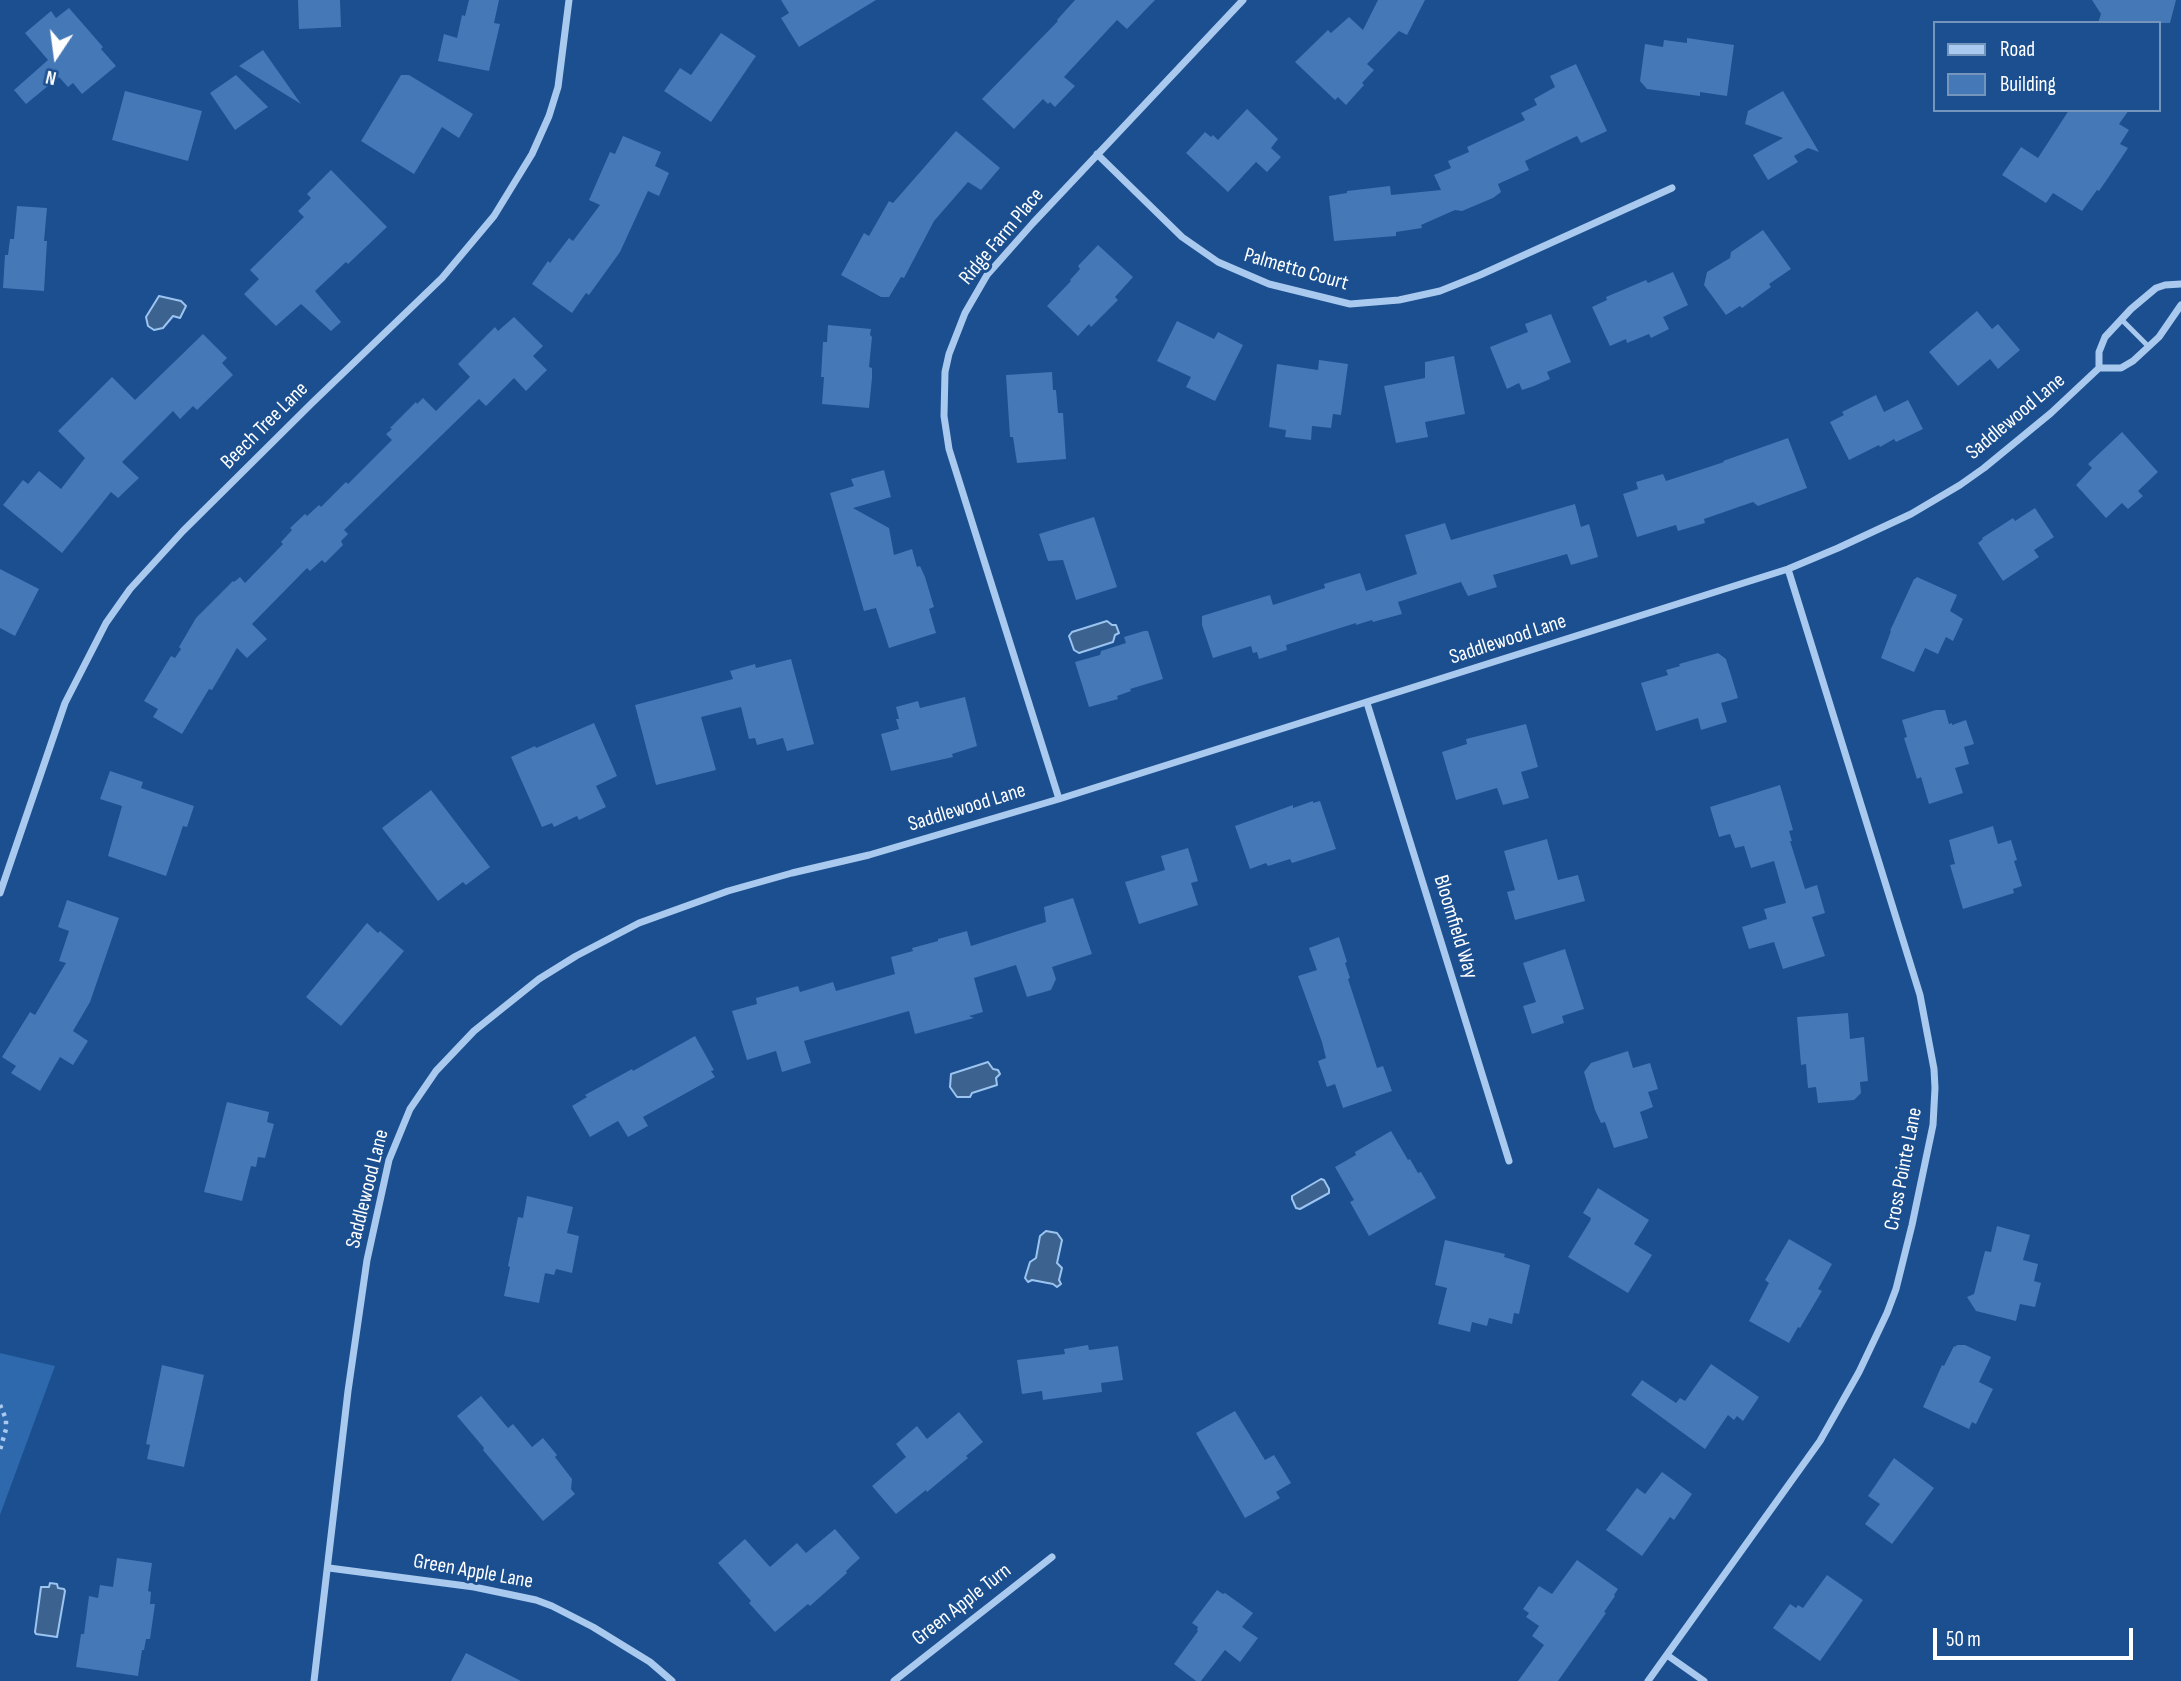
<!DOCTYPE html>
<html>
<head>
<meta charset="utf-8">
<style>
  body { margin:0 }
  #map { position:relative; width:2181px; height:1681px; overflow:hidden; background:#1b4f8f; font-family:"Sofia Sans Condensed",sans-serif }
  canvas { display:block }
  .legend { position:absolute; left:1933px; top:21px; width:228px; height:91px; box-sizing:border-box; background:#1b4f8f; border:2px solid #7695bc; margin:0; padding:9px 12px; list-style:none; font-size:21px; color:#fff }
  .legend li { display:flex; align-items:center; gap:14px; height:35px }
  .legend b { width:35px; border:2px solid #7695bc }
  .north { position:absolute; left:21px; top:21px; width:70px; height:70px; -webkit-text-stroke:5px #1b4f8f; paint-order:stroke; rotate:193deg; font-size:19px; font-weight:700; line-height:28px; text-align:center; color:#fff }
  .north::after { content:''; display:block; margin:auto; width:24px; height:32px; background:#fff; clip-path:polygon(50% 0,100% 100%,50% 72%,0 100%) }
  .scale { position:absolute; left:1933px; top:1628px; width:200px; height:32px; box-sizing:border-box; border:4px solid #fff; border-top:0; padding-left:9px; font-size:21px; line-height:24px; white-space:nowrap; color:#fff; -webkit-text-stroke:5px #1b4f8f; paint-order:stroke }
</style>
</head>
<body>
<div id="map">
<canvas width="2181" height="1681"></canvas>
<ul class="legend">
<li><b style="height:9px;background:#a9c9ee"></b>Road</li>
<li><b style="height:19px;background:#4478b7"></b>Building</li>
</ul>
<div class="north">N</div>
<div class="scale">50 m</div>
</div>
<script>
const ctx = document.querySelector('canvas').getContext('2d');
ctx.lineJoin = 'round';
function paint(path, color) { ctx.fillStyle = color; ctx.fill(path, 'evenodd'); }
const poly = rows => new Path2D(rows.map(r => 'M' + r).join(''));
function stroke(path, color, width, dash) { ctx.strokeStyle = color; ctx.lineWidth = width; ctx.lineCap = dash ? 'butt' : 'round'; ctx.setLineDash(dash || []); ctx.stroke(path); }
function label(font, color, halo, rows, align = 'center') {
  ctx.font = font + ' "Sofia Sans Condensed",sans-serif'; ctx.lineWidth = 6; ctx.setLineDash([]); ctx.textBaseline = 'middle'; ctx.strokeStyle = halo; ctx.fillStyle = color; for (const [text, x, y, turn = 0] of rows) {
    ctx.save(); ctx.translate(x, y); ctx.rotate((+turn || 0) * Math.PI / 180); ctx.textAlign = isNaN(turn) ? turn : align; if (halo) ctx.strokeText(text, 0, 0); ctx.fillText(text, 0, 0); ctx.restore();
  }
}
const green = poly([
  [0,1353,55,1366,0,1515]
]);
const water = poly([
  [159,296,181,301,186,306,180,318,173,316,163,328,154,330,148,326,146,317,159,296],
  [1107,621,1112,625,1116,625,1119,633,1115,635,1113,642,1079,653,1074,650,1069,636,1072,632,1107,621],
  [988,1062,993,1069,998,1070,1000,1074,996,1078,997,1085,972,1093,970,1097,957,1097,950,1087,951,1074,988,1062],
  [1321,1179,1324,1180,1329,1189,1329,1193,1300,1209,1296,1208,1292,1199,1292,1196,1321,1179],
  [1046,1231,1057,1233,1062,1240,1057,1263,1062,1268,1059,1280,1061,1284,1057,1287,1053,1284,1032,1280,1028,1282,1025,1278,1030,1262,1036,1258,1040,1236,1046,1231],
  [50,1583,57,1584,58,1588,64,1589,65,1591,57,1637,36,1634,35,1632,41,1587,49,1587,50,1583]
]);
const building = poly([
  [298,0,340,0,341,27,299,29],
  [469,0,499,0,494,23,500,24,489,71,438,61,444,34,457,38,462,15,465,16],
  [781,0,876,0,799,47,781,18,789,13],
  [1075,0,1155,0,1127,29,1117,20,1064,77,1075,86,1055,107,1050,102,1048,104,1043,99,1014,129,982,99,1058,21,1057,20],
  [1378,0,1425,0,1407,35,1399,31,1367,64,1374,70,1362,83,1364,85,1346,105,1338,97,1335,100,1295,62,1328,30,1331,33,1349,17,1363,30],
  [2092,0,2176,0,2170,23,2098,23,2101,14],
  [69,8,103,47,101,49,116,66,82,94,73,83,68,87,59,77,26,104,14,90,48,60,25,33,51,11,56,18],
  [721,33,756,56,711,122,664,91,680,68,691,75],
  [1687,38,1734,45,1727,96,1700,92,1700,96,1647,89,1640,81,1645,44,1663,47,1664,40,1687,43],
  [263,50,301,104,239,66],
  [1576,64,1607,131,1581,143,1577,136,1525,161,1529,170,1498,184,1501,192,1493,198,1462,211,1455,210,1421,225,1422,228,1396,232,1396,236,1334,241,1329,196,1347,193,1347,191,1390,186,1391,195,1441,190,1434,175,1451,168,1448,161,1469,152,1467,147,1525,120,1521,113,1537,105,1534,99,1555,87,1550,76],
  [236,75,268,107,235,130,210,93],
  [401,75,409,75,473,114,459,138,442,127,414,174,361,141],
  [125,91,202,111,188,161,112,140],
  [1783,91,1819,152,1808,148,1794,156,1798,162,1768,180,1753,155,1783,138,1745,124,1748,111],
  [1247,109,1278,139,1271,148,1281,157,1267,172,1256,162,1228,192,1186,153,1205,132,1211,137,1213,135,1218,140],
  [2069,110,2129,110,2119,124,2129,130,2120,144,2128,148,2108,178,2099,191,2097,190,2082,211,2053,193,2046,203,2002,175,2021,147,2038,158],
  [956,131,1000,168,981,190,968,182,934,221,904,278,901,277,889,297,881,297,841,275,864,233,869,236,889,201,893,203],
  [623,136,661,152,655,166,669,173,659,196,648,191,620,252,589,295,586,293,572,313,532,284,548,261,550,263,569,238,573,241,600,205,589,200,610,152,615,154],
  [331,170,387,227,348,264,346,262,315,291,341,322,331,331,301,304,276,326,244,294,259,279,250,270,304,217,298,211,311,198,307,194],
  [17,206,47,208,44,241,47,241,44,291,3,288,5,255,8,255,10,239,14,239],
  [1763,230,1791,269,1769,284,1771,287,1742,308,1740,306,1726,315,1704,285,1707,272,1730,258,1731,252],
  [1098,245,1133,277,1115,297,1118,300,1091,327,1089,324,1078,336,1047,306,1071,281,1070,280,1080,269,1078,266],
  [1673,272,1688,305,1663,317,1669,329,1651,338,1649,334,1627,343,1626,339,1610,346,1592,307,1607,300,1606,297,1646,280,1648,283],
  [1977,311,1992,329,1998,324,2020,350,1998,369,1990,359,1958,386,1929,352],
  [1551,314,1571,362,1547,372,1550,379,1534,386,1522,390,1519,383,1507,389,1490,347,1528,332,1525,324],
  [514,317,543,346,533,356,547,370,526,391,514,378,486,406,479,399,344,530,348,534,341,541,343,545,325,563,322,560,310,571,307,568,252,624,267,639,247,658,237,648,212,690,209,689,182,734,153,717,158,709,144,701,171,656,175,658,181,649,179,647,196,618,233,581,234,582,240,577,245,583,283,544,281,542,292,530,290,528,305,514,307,516,319,505,321,507,346,482,348,484,392,440,386,434,392,429,390,428,416,402,417,404,423,398,436,411,470,377,458,364,495,327,498,331],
  [1177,321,1214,339,1218,332,1243,345,1215,401,1186,387,1191,377,1157,361],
  [828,325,871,329,870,335,872,337,869,367,872,368,872,378,869,408,822,404,824,377,821,377,823,342,827,342],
  [203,334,227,358,222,363,233,375,197,410,193,406,180,419,173,411,122,462,139,478,118,498,111,492,62,553,3,505,23,480,28,484,39,471,61,489,85,458,58,431,112,377,135,400],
  [1454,356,1465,414,1425,422,1428,437,1396,443,1384,386,1425,378,1425,362],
  [1319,360,1348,364,1341,415,1333,414,1331,428,1312,426,1311,440,1285,437,1286,430,1269,427,1277,364,1318,370],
  [1052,372,1053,390,1056,390,1058,413,1063,413,1066,459,1017,463,1013,437,1010,437,1006,375],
  [1876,395,1884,412,1908,400,1923,429,1896,442,1894,439,1880,447,1879,445,1849,460,1830,422,1844,415,1842,412],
  [2122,432,2158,472,2138,491,2143,496,2128,509,2122,503,2106,518,2076,485,2092,468,2088,464],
  [1788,438,1807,488,1758,506,1753,502,1704,519,1705,523,1678,531,1676,525,1637,537,1623,494,1638,489,1636,482,1663,474,1666,481,1724,462,1723,461],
  [884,470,891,497,853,508,889,528,894,555,912,549,917,567,920,566,925,577,934,607,929,609,936,633,889,648,876,608,864,611,830,493,854,486,851,479],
  [1575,504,1581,527,1589,524,1598,557,1571,565,1567,554,1493,575,1497,587,1468,596,1461,582,1398,602,1402,614,1373,622,1372,620,1356,625,1356,623,1286,645,1287,650,1259,659,1257,652,1253,653,1251,646,1213,658,1202,625,1202,616,1270,595,1273,605,1325,588,1324,584,1360,573,1366,591,1417,574,1405,535,1445,523,1451,540],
  [2035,508,2054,537,2034,550,2039,557,2003,581,1978,543,1983,539,1982,538,2013,518,2015,521],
  [1094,517,1117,587,1076,600,1063,560,1048,561,1039,534],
  [0,569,39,589,15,636,0,628],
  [1917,577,1957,595,1950,611,1963,619,1953,641,1946,637,1938,654,1925,648,1914,672,1881,658,1891,631,1890,631,1914,579,1915,579],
  [1144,631,1148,631,1163,679,1130,689,1131,691,1117,696,1118,699,1089,707,1075,662,1100,655,1101,651,1126,643,1124,637],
  [1718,653,1726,659,1738,698,1721,703,1727,722,1701,730,1698,718,1656,731,1641,683,1668,675,1666,670,1680,666,1679,664],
  [791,659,814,744,787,751,783,738,757,745,755,738,749,739,741,707,701,717,716,770,656,785,635,705,733,679,730,671,755,664,756,668],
  [965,697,977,746,952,754,953,757,891,771,881,734,899,729,896,719,899,719,896,707,918,701,920,708],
  [1936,710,1945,710,1949,724,1952,723,1952,725,1966,720,1974,744,1964,747,1969,764,1955,768,1963,793,1929,804,1921,777,1917,779,1904,738,1907,737,1902,720],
  [594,723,617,776,596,786,606,807,579,820,577,816,554,827,552,823,542,827,511,757,535,746,536,748],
  [1526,724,1538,767,1521,772,1529,798,1503,805,1497,788,1456,800,1442,752,1467,744,1466,739],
  [110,771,143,782,141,788,194,806,187,827,183,826,166,876,108,856,122,806,100,799],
  [1780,785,1793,830,1789,831,1792,841,1790,841,1805,889,1817,885,1825,913,1812,917,1825,956,1783,969,1774,942,1749,949,1742,927,1767,919,1764,909,1786,903,1774,861,1751,868,1744,846,1735,848,1730,834,1719,837,1710,807],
  [431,790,490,867,466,885,463,882,438,901,382,828],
  [1313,801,1313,803,1320,801,1336,849,1292,863,1290,859,1268,866,1266,863,1250,869,1235,826,1293,805,1293,808],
  [1993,826,1998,844,2011,840,2017,860,2014,861,2022,886,2013,889,2014,893,1963,909,1950,865,1955,864,1949,840],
  [1547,839,1558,880,1578,875,1585,901,1515,920,1507,892,1515,890,1504,851],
  [1188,848,1198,881,1191,883,1198,905,1139,924,1125,882,1165,870,1161,856],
  [1073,898,1092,954,1052,967,1056,979,1051,990,1027,997,1016,965,974,978,983,1012,969,1016,974,1018,915,1034,909,1011,804,1041,811,1063,782,1072,776,1051,747,1060,732,1011,757,1004,756,998,798,986,800,992,833,982,836,991,895,974,891,957,913,951,912,948,938,941,938,939,967,931,971,946,1046,922,1044,907],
  [67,900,119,918,90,1002,73,1031,88,1041,73,1065,60,1057,40,1091,11,1073,16,1066,2,1057,30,1012,35,1015,66,963,59,961,69,931,58,927],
  [367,923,378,933,380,931,404,951,341,1026,306,997],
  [1339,937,1347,962,1345,963,1350,978,1348,979,1377,1068,1383,1066,1392,1091,1343,1108,1335,1084,1327,1087,1318,1061,1326,1058,1322,1042,1298,976,1317,970,1309,948],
  [1565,949,1584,1009,1562,1016,1564,1023,1532,1034,1523,1006,1536,1002,1523,963],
  [1848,1013,1850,1039,1864,1037,1868,1081,1860,1082,1861,1093,1854,1100,1818,1103,1816,1087,1808,1088,1806,1064,1801,1065,1797,1017],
  [695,1036,714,1070,711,1071,715,1077,643,1117,648,1126,628,1137,618,1121,590,1137,572,1106,587,1097,585,1095,632,1069,633,1071],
  [1628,1051,1633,1068,1650,1063,1658,1089,1648,1092,1653,1107,1640,1112,1648,1138,1614,1148,1605,1122,1601,1123,1595,1110,1584,1072,1591,1063],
  [227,1102,269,1112,267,1122,274,1124,265,1158,258,1157,256,1167,251,1166,242,1201,204,1192],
  [1391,1131,1408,1160,1410,1159,1418,1173,1421,1172,1436,1198,1369,1236,1350,1202,1354,1200,1335,1167,1356,1155,1355,1152],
  [1598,1188,1649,1220,1634,1244,1652,1255,1628,1293,1568,1257,1590,1221,1591,1218,1583,1213],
  [527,1196,573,1207,567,1233,579,1236,572,1273,556,1269,554,1275,545,1273,539,1303,504,1296,510,1267,508,1266,518,1217,523,1218],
  [1997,1226,2030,1235,2023,1260,2038,1264,2034,1281,2041,1283,2035,1307,2020,1304,2016,1321,1976,1311,1967,1297,1974,1294,1985,1251,1991,1252],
  [1789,1239,1832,1264,1818,1289,1822,1291,1800,1328,1798,1327,1789,1343,1749,1321,1769,1283,1765,1280],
  [1445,1240,1505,1254,1504,1257,1530,1265,1519,1314,1514,1313,1512,1324,1489,1318,1487,1326,1472,1322,1470,1332,1438,1324,1447,1288,1435,1285],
  [1088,1345,1089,1350,1118,1346,1123,1380,1101,1383,1102,1392,1043,1400,1042,1391,1022,1394,1017,1360,1065,1354,1064,1349],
  [1957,1345,1965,1345,1991,1357,1979,1382,1993,1389,1976,1424,1972,1422,1969,1429,1923,1407,1942,1365,1944,1366,1954,1346,1955,1347],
  [1711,1364,1759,1397,1743,1421,1737,1416,1734,1420,1728,1415,1705,1449,1631,1395,1642,1380,1676,1403,1680,1398,1685,1401],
  [162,1365,204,1375,184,1467,147,1459,150,1445,146,1444],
  [481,1396,508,1428,513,1424,532,1447,543,1438,557,1455,555,1457,572,1479,571,1489,575,1494,543,1521,483,1450,484,1448,457,1416],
  [1235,1411,1265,1460,1274,1455,1291,1483,1276,1492,1280,1498,1245,1518,1196,1433],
  [959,1412,983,1442,966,1456,968,1458,927,1492,926,1490,896,1514,872,1486,906,1457,896,1444,917,1426,927,1439],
  [1894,1458,1934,1488,1892,1544,1865,1524,1880,1504,1868,1496],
  [1662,1472,1692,1494,1674,1520,1670,1517,1642,1556,1606,1530,1637,1488,1645,1494],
  [835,1529,860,1558,846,1571,847,1573,810,1606,808,1604,775,1632,749,1603,751,1601,718,1563,745,1539,770,1567,797,1543,806,1553],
  [117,1558,152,1563,148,1591,151,1592,150,1604,155,1604,150,1639,146,1639,144,1650,142,1650,138,1676,76,1667,81,1634,84,1634,89,1596,98,1598,100,1585,113,1587],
  [1577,1560,1618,1589,1614,1595,1615,1596,1604,1612,1606,1613,1558,1681,1518,1681,1544,1645,1532,1636,1539,1626,1526,1617,1529,1613,1523,1609,1539,1586,1552,1594],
  [1827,1575,1863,1600,1820,1661,1773,1628,1790,1604,1796,1608,1798,1605,1803,1608],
  [1217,1590,1223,1594,1225,1593,1253,1613,1242,1627,1258,1638,1240,1662,1225,1650,1201,1681,1196,1681,1174,1664,1198,1631,1197,1630,1198,1627,1192,1623],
  [466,1653,521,1681,451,1681]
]);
const path = poly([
  [0,1405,6,1419,6,1429,0,1450]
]);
const service = poly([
  [2121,319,2149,347]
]);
const minor = poly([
  [1097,154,1182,237,1218,262,1269,284,1350,304,1399,300,1440,291,1480,275,1672,188],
  [2099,368,2121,368,2133,361,2159,337,2181,305],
  [1367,703,1509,1161],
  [1059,799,949,449,944,416,945,372,949,354,965,313,987,275,1033,223,1243,0],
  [0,893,65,703,106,623,130,589,183,531,312,403,442,278,494,216,532,154,549,116,558,87,569,0],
  [329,1568,474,1587,536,1600,552,1606,593,1627,650,1662,672,1681],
  [1667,1655,1704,1681],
  [314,1681,348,1391,367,1260,389,1160,410,1109,436,1071,474,1031,539,979,576,956,639,923,728,891,792,873,869,855,1059,799,1788,569,1838,548,1911,514,1960,485,1984,468,2051,413,2099,368,2099,352,2105,337,2131,309,2156,288,2165,285,2181,284],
  [894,1681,1052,1557],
  [1648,1681,1820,1441,1859,1372,1887,1313,1896,1289,1912,1225,1933,1125,1935,1088,1934,1069,1920,995,1788,569]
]);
const streetNames = [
  ["Ridge Farm Place",1002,237,-50],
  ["Palmetto Court",1296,270,16],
  ["Saddlewood Lane",2016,417,-40],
  ["Beech Tree Lane",265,426,-45],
  ["Saddlewood Lane",1508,640,-18],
  ["Saddlewood Lane",967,808,-17],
  ["Bloomfield Way",1455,927,73],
  ["Cross Pointe Lane",1904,1169,-79],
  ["Saddlewood Lane",368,1189,-76],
  ["Green Apple Lane",473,1572,10],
  ["Green Apple Turn",962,1605,-38]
];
paint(green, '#2e69ad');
paint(water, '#3c6290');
stroke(water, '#9cc4f0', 2);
paint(building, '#4478b7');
stroke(path, '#a9c9ee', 4.5, [3.5, 5]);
stroke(service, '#a9c9ee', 5);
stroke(minor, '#a9c9ee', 7);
label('21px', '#fff', '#1b4f8f', streetNames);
</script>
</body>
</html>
